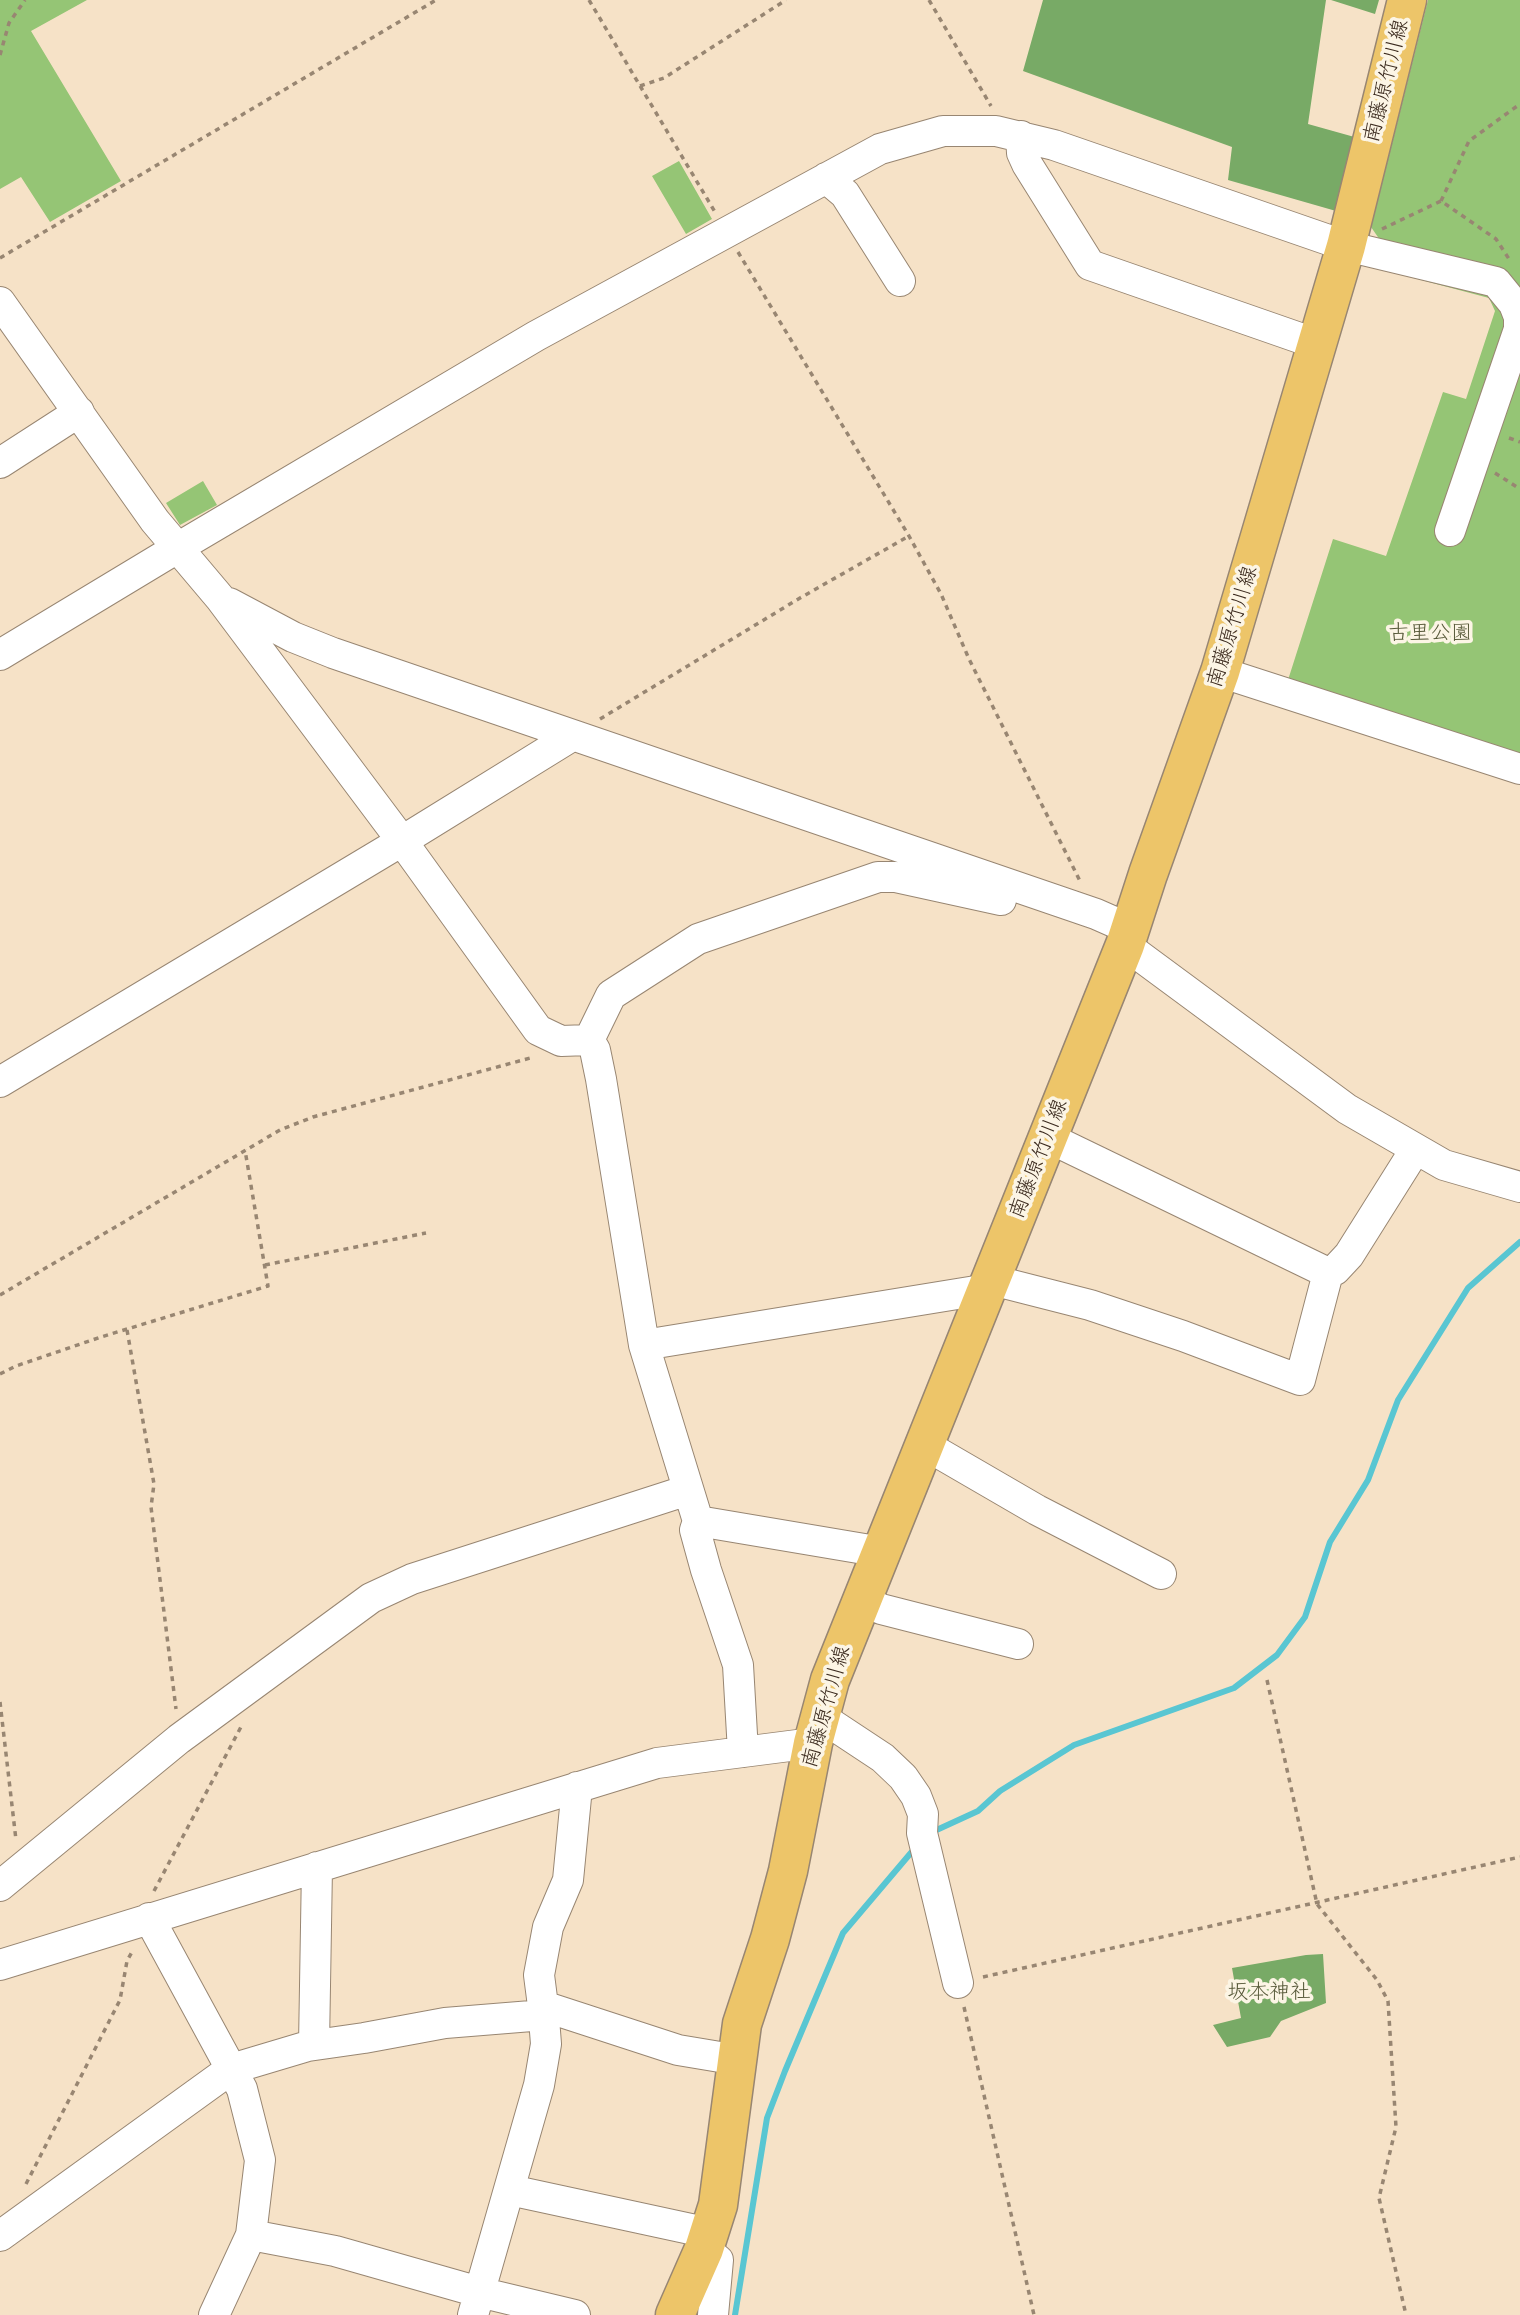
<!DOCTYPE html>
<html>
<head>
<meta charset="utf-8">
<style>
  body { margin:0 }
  canvas { display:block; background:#f6e2c7 }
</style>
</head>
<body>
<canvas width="1520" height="2315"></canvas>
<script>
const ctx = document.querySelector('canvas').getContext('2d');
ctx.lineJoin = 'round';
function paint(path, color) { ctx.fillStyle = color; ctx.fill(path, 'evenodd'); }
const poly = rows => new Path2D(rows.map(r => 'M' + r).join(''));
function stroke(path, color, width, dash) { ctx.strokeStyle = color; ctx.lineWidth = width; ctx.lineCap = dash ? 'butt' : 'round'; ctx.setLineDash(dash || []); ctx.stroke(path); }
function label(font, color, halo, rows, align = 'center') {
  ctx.font = font + ' Sriracha,"Klee One",sans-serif'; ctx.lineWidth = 7; ctx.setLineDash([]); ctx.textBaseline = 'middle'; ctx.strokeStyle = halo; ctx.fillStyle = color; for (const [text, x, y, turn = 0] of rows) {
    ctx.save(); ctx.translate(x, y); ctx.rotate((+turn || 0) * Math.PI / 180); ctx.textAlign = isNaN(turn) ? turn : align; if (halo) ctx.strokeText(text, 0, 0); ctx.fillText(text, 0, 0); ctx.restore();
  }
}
const green = poly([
  [0,0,87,0,31,31,121,181,50,222,21,177,0,189],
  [1428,0,1520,0,1520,757,1288,680,1333,539,1386,556,1443,392,1466,399,1495,311,1489,298,1376,268,1382,243,1371,227],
  [679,161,712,219,686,234,652,176],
  [203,481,217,505,180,525,166,503]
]);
const forest = poly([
  [1043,0,1326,0,1308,124,1358,138,1336,211,1228,180,1232,147,1023,71],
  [1331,0,1379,0,1375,14],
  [1323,1954,1326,2003,1281,2021,1270,2037,1227,2047,1213,2025,1241,2018,1232,1968,1306,1955]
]);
const stream = poly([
  [930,1833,978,1811,1000,1791,1074,1745,1234,1688,1277,1655,1305,1617,1330,1542,1368,1480,1398,1400,1468,1288,1520,1242],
  [735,2315,767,2118,785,2071,843,1933,915,1848]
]);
const path = poly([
  [589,0,715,212],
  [929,0,991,106],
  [0,55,9,23,25,0],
  [640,86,664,78,786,0],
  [1441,201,1469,141,1520,104],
  [1382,229,1441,201,1496,239,1511,262],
  [738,252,909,536,941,594,969,659,1080,881],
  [0,258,436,0],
  [1509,438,1520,442],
  [1495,473,1520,489],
  [600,719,800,598,909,536],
  [265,1265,426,1233],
  [0,1295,280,1130,313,1117,534,1057],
  [127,1330,154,1484,151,1507,176,1709],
  [0,1374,16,1366,101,1337,268,1286,245,1150],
  [1267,1680,1317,1904,1377,1980,1388,2001,1396,2127,1379,2198,1406,2315],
  [0,1702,16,1840],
  [154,1891,242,1725],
  [983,1977,1520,1857],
  [964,2007,1034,2315],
  [26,2184,120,2000,127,1961,133,1950]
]);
const minor = poly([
  [1021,136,1022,153,1027,164,1090,265,1317,344],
  [826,178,845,194,900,281],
  [0,302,155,521,220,598,402,841,538,1030,561,1041,589,1040,595,1050,601,1079,644,1345,698,1521,882,1552],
  [0,463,79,412],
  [229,603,293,637,333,653,1096,914,1130,929],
  [0,655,179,547,536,336,880,149,943,131,996,131,1054,145,1346,246,1496,282,1514,304,1519,317,1519,329,1450,531],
  [1220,672,1520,769],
  [1125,945,1347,1109,1444,1165,1520,1187],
  [589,1040,611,995,698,939,878,877,896,877,1001,900],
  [0,1082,402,841,572,736],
  [1049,1138,1328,1273,1335,1270,1349,1255,1415,1150],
  [992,1280,1090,1305,1183,1336,1300,1380,1328,1273],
  [644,1345,988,1289],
  [925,1445,1037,1510,1161,1574],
  [698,1521,695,1530,706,1570,738,1665,743,1752],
  [863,1599,881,1609,1018,1644],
  [821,1717,883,1758,903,1777,916,1796,923,1814,922,1833,958,1983],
  [0,1886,179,1739,371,1598,412,1579,688,1490],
  [149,1918,242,2089,260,2160,251,2235,214,2315],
  [0,1965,657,1763,813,1743],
  [543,2006,539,1975,548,1927,568,1880,577,1787],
  [314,2045,317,1867],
  [510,2190,709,2233],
  [251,2235,335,2251,479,2292,575,2315],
  [0,2236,231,2069,308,2046,364,2038,445,2023,544,2015],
  [704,2249,718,2260,713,2315],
  [473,2315,539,2085,546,2044,543,2006,678,2050,738,2060]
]);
const major = poly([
  [675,2315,704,2249,718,2205,742,2024,770,1939,788,1871,813,1743,830,1680,1125,945,1148,874,1220,672,1346,246,1407,0]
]);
const streetNames = [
  ["南藤原竹川線",1387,81,-76],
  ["南藤原竹川線",1233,627,-73],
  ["南藤原竹川線",1039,1159,-69],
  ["南藤原竹川線",827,1707,-74]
];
const parkNames = [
  ["古里公園",1430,634],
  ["坂本神社",1269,1993]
];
paint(green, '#95c575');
paint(forest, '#78aa66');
stroke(stream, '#59c6d2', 6);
stroke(minor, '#988672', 32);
stroke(major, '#988672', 41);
stroke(path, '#988672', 3.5, [5, 5]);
stroke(minor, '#fff', 30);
stroke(major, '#edc569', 38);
label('21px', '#3b2a1e', '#fcf5e5', streetNames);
label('21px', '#565838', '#fcf5e5', parkNames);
</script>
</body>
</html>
